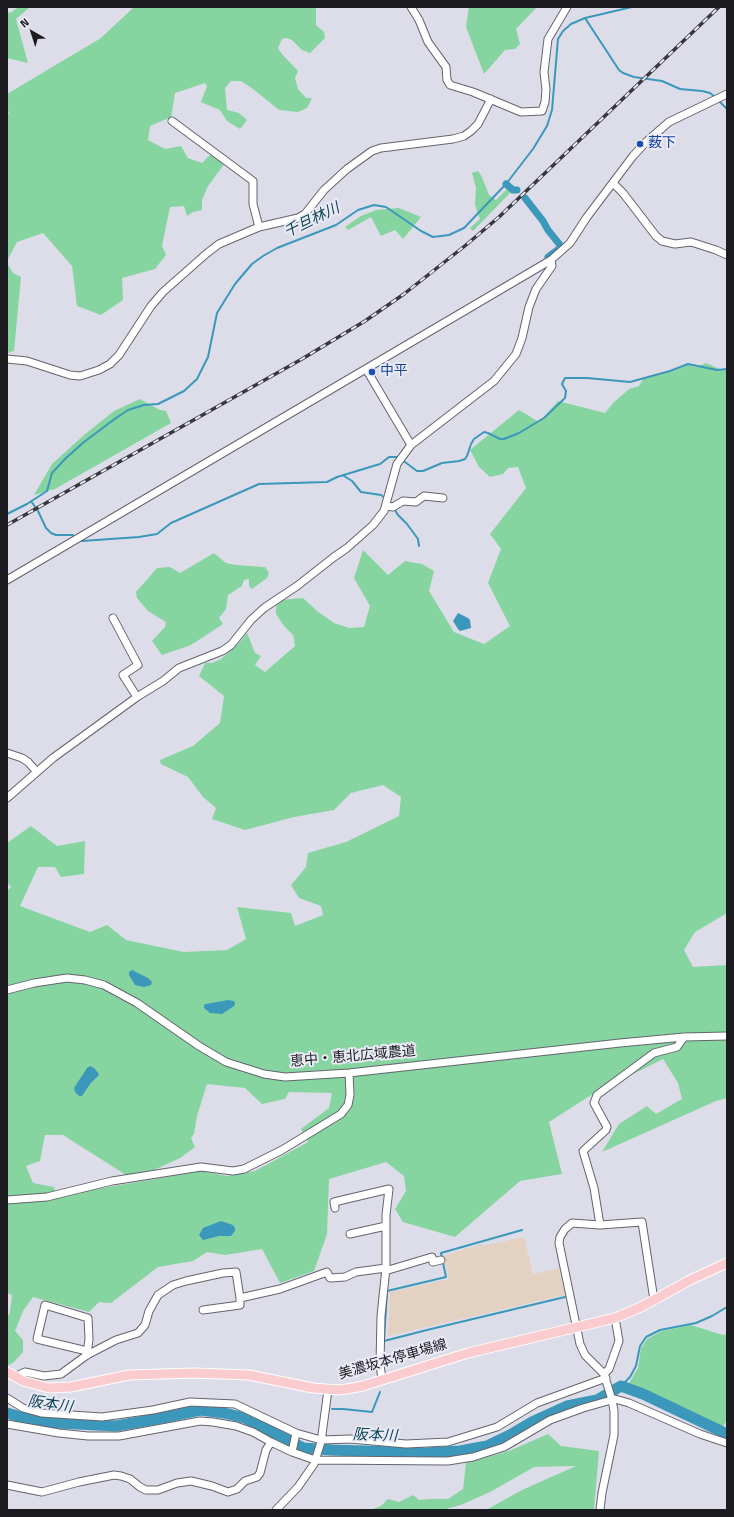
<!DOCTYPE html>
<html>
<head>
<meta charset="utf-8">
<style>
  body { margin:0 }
  #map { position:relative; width:734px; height:1517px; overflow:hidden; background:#dddde9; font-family:"Titillium Web",sans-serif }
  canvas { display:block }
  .frame { position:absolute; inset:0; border:8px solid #1b1b20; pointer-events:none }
  .north { position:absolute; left:12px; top:12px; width:40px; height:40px; -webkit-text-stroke:3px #eaeaf6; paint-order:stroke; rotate:321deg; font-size:11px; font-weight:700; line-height:16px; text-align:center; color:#1b1b20 }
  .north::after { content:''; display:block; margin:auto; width:14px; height:18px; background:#1b1b20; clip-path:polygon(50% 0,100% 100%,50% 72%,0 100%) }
</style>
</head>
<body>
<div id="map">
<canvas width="734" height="1517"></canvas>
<div class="frame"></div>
<div class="north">N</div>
</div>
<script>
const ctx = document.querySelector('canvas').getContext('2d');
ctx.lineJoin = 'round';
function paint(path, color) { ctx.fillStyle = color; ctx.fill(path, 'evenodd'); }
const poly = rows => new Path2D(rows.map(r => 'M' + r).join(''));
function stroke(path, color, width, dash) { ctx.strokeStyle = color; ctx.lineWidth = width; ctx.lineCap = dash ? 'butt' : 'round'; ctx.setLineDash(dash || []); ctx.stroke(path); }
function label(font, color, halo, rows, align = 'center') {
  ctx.font = font + ' "Titillium Web","Noto Sans JP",sans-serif'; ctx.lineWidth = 4; ctx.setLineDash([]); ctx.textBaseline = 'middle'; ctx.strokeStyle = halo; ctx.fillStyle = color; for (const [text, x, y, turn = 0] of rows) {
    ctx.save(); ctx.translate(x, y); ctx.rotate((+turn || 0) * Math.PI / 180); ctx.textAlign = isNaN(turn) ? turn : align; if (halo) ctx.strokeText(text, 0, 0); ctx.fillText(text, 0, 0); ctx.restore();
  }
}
const industrial = poly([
  [524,1237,533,1274,559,1268,565,1295,388,1336,390,1292,449,1279,444,1256,481,1244,483,1246]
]);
const green = poly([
  [18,7,30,7,16,19,28,63,7,58,7,13,12,12],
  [134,7,316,7,316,25,324,32,325,38,310,53,302,50,292,40,286,38,282,39,278,48,282,54,298,71,295,78,298,89,306,98,312,98,307,108,298,112,279,110,253,89,241,81,231,81,225,88,227,110,239,113,247,120,240,129,227,121,220,110,201,102,207,86,205,83,175,93,171,117,150,126,148,140,165,149,181,146,188,158,202,163,211,154,225,163,208,186,202,200,202,210,193,212,187,216,184,206,170,207,162,246,166,255,155,269,122,278,123,300,101,315,77,306,72,266,43,233,17,242,7,261,7,116,9,112,7,111,7,94,101,38],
  [469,7,537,7,516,29,520,44,515,49,505,50,484,74,466,27],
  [478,171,482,177,489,195,496,200,507,189,511,192,473,231,470,228,480,219,475,205,476,188,472,173],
  [399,208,421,217,403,239,395,230,381,236,371,217,348,230,345,227,361,216,376,210],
  [7,263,13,273,21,277,14,351,7,353],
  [706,363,722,370,727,369,727,913,695,932,684,950,693,967,727,965,727,1098,716,1101,602,1152,619,1124,647,1106,656,1114,682,1099,678,1083,663,1059,588,1097,549,1122,562,1174,520,1181,455,1237,403,1222,395,1209,406,1191,404,1176,386,1162,329,1179,327,1234,314,1271,280,1283,262,1249,225,1255,207,1252,193,1261,158,1267,111,1303,99,1302,89,1312,33,1297,23,1311,15,1331,23,1340,23,1352,14,1362,9,1365,7,1364,7,1318,10,1312,12,1295,7,1293,7,891,11,887,7,882,7,843,31,826,57,846,85,841,84,874,61,877,55,867,38,867,20,906,90,932,107,925,126,940,184,952,227,950,246,939,237,907,291,913,295,926,323,915,321,906,299,898,291,885,306,867,308,853,346,842,399,816,401,797,383,785,351,793,334,810,294,817,245,830,212,819,216,808,203,797,188,777,161,764,160,760,193,746,220,723,224,696,199,676,205,663,212,663,221,659,240,642,247,633,255,653,261,656,255,665,265,672,295,646,293,635,284,626,276,614,276,607,280,600,303,598,317,611,334,623,349,628,364,627,370,606,354,578,363,550,388,575,405,561,422,564,434,571,429,591,454,632,484,644,510,626,488,583,501,549,490,534,526,488,518,467,508,468,503,474,490,477,479,467,470,450,519,410,539,422,558,401,605,413,614,402,629,389,639,386,643,379,674,371,688,365,696,367],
  [207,1084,245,1088,262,1104,285,1099,289,1092,332,1093,329,1108,301,1129,308,1142,255,1171,227,1176,201,1171,56,1196,54,1187,33,1183,26,1166,40,1161,45,1135,63,1135,126,1175,154,1170,180,1158,195,1147,191,1138,194,1134,197,1116],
  [140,399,160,410,166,411,171,423,55,489,34,495,52,464,84,435,114,411],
  [214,553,226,563,236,565,265,567,269,573,267,578,252,589,249,586,249,579,244,580,242,586,228,595,226,609,219,618,223,624,191,645,162,655,152,641,165,627,166,622,148,611,137,598,136,592,157,568,170,567,180,573],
  [691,1325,723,1335,727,1334,727,1420,721,1430,667,1403,628,1385,638,1368,641,1348,647,1339,662,1331],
  [548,1434,561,1446,599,1451,594,1509,486,1510,522,1490,576,1466,534,1467,492,1491,461,1505,442,1510,370,1510,381,1506,388,1499,399,1502,413,1495,419,1500,428,1499,448,1499,463,1489,466,1463,509,1451]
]);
const water = poly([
  [458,613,468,618,470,620,471,628,460,631,458,629,453,621],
  [132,970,148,978,152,982,151,985,144,987,135,985,129,975,129,972],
  [228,1000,234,1001,235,1003,234,1006,222,1014,210,1013,204,1008,204,1005,206,1004],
  [90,1066,94,1068,99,1074,98,1076,90,1084,82,1096,79,1096,75,1092,74,1088,87,1068],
  [221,1221,233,1225,235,1228,235,1231,231,1236,219,1236,203,1240,199,1235,203,1228]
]);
const stream = poly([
  [585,18,619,70,623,73,634,77,662,81,680,89,702,91,710,93,715,97],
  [718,100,727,109],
  [405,462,417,471,423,471,442,463,459,461,465,459,467,456,471,444,474,439,484,432,488,433,500,439,504,439,519,433,544,418,565,398,566,391,562,384,565,378,587,378,630,382,670,371,688,364,717,370,727,369],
  [344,476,352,481,361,492,381,495,385,498],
  [31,501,38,511,46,528,51,533,56,535,73,535],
  [395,510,398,515,407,524,418,539,419,546],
  [7,514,27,504,47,491,52,473,66,458,84,442,116,418,128,410,144,405,158,404,184,391,197,379,208,357,217,313,235,284,252,264,263,256,277,248,336,225,358,210,374,205,386,207,421,231,433,237,449,235,464,228,506,184,533,149,547,126,552,110,558,39,563,31,571,24,585,18,632,7],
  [82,541,139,537,157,534,171,523,259,484,327,482,337,477,380,464,389,457,398,457],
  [522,1230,441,1253,446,1277,387,1291,384,1341,427,1330,565,1297],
  [621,1386,630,1377,636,1366,640,1346,646,1337,660,1330,696,1323,712,1316,727,1307],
  [332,1409,343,1409,372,1412,380,1392]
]);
const canal = poly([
  [506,184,513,190,517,190],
  [525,198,543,221,548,230,560,245,560,248,548,257]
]);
const river = poly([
  [7,1413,38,1422,116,1426,162,1418,200,1410,224,1413,245,1418,303,1448,333,1450,426,1453,460,1451,487,1446,510,1435,532,1422,567,1406,597,1400,621,1386,643,1394,727,1434]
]);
const minor = poly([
  [411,7,419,20,428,42,446,67,447,80,450,85,473,92,521,112,542,111,545,102,546,90,544,72,548,39,567,7],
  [172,121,253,181,253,204,259,227],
  [613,183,623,193,656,236,662,241,675,244,691,242,716,250,727,255],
  [7,359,27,361,70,375,80,376,99,370,110,364,119,355,151,306,163,292,206,254,219,244,259,227,298,218,305,214,324,190,347,169,372,151,381,148,453,139,464,136,471,131,478,124,491,99],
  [366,369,411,445],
  [386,506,393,507,403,501,416,502,424,496,443,498],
  [7,580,551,260,570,243,587,217,633,156,646,142,669,122,727,94],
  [113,618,138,665,123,675,137,697],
  [7,753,22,758,28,762,37,772],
  [7,798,53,758,137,697,163,681,179,668,222,651,231,645,251,620,264,608,297,586,334,557,347,548,373,525,384,511,397,464,411,445,494,381,516,354,522,338,529,307,536,289,552,266,551,260],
  [7,990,34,983,67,978,85,980,104,985,137,1003,199,1046,226,1062,264,1074,285,1077,349,1073,620,1043,684,1037,727,1036],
  [7,1200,47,1197,112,1181,201,1167,233,1171,244,1169,282,1150,341,1114,348,1105,350,1095,349,1073],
  [335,1208,334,1202,389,1189,386,1215,386,1268,381,1316,380,1365,382,1379],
  [600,1225,594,1188,583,1151,606,1130,607,1127,594,1103,597,1095,654,1053,677,1047,684,1037],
  [350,1234,386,1226],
  [385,1271,432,1257,433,1262,441,1260],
  [203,1310,240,1305,240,1298],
  [87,1355,89,1339,88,1318,45,1305,37,1339,87,1351],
  [604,1374,609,1369,619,1341,615,1318],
  [17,1378,19,1375,25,1372,44,1376,61,1374,87,1355,116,1340,138,1333,145,1325,149,1311,158,1295,173,1285,186,1281,223,1273,236,1272,240,1298,280,1289,327,1272,330,1278,345,1277,356,1272,386,1268],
  [7,1398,23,1408,41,1413,102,1417,153,1410,190,1402,235,1404,296,1433,321,1440,350,1439,406,1444,448,1442,497,1427,537,1403,606,1378],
  [7,1424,59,1433,88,1436,119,1436,200,1421,213,1422,236,1426,253,1432,271,1442],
  [292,1452,296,1433],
  [7,1485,42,1492,79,1482,114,1475,121,1476,130,1479,140,1487,146,1490,158,1490,177,1483,191,1481,212,1486,228,1492,237,1489,245,1481,257,1477,260,1473,266,1450,271,1442,292,1452,315,1460,448,1461,473,1457,504,1447,550,1420,583,1408,615,1399,629,1403,700,1434,727,1443],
  [276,1510,298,1487,314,1464,321,1442,328,1390],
  [600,1510,602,1493,614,1435,614,1411,612,1400,604,1374,585,1355,580,1344,559,1243,560,1237,565,1229,572,1223,600,1225,642,1222,654,1300]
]);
const major = poly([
  [7,1372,23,1381,49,1388,71,1387,129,1375,194,1373,249,1375,313,1388,338,1390,347,1389,363,1386,468,1353,615,1318,641,1307,690,1280,727,1263]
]);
const rail = poly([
  [7,525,302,359,365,321,404,294,466,245,499,217,719,7]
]);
const markers = [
  [640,144,4,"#1a4fb4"],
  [372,372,4,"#1a4fb4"]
];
const transitNames = [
  ["薮下",648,144],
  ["中平",380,372]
];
const streetNames = [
  ["恵中・恵北広域農道",353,1057,-5],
  ["美濃坂本停車場線",393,1360,-16]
];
const waterNames = [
  ["千旦林川",312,221,-26],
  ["阪本川",50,1405,8],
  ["阪本川",375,1436,2]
];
paint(industrial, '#e3d1c1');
paint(green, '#86d5a0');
paint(water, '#3b98ba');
stroke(stream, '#3b98ba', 2);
stroke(canal, '#3b98ba', 7);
stroke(river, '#3b98ba', 11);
stroke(minor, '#64646f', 9);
stroke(major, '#fff', 11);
stroke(minor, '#fff', 7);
stroke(major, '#facccf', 9);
stroke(rail, '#37373d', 3.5);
stroke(rail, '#eaeaf6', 2, [6]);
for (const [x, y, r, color] of markers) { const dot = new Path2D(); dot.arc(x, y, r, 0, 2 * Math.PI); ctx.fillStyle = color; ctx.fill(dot); stroke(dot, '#eaeaf6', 1.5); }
label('14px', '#164399', '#eaeaf6', transitNames, 'left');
label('14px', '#1b1b20', '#eaeaf6', streetNames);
label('italic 15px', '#0e4456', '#eaeaf6', waterNames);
</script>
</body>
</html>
